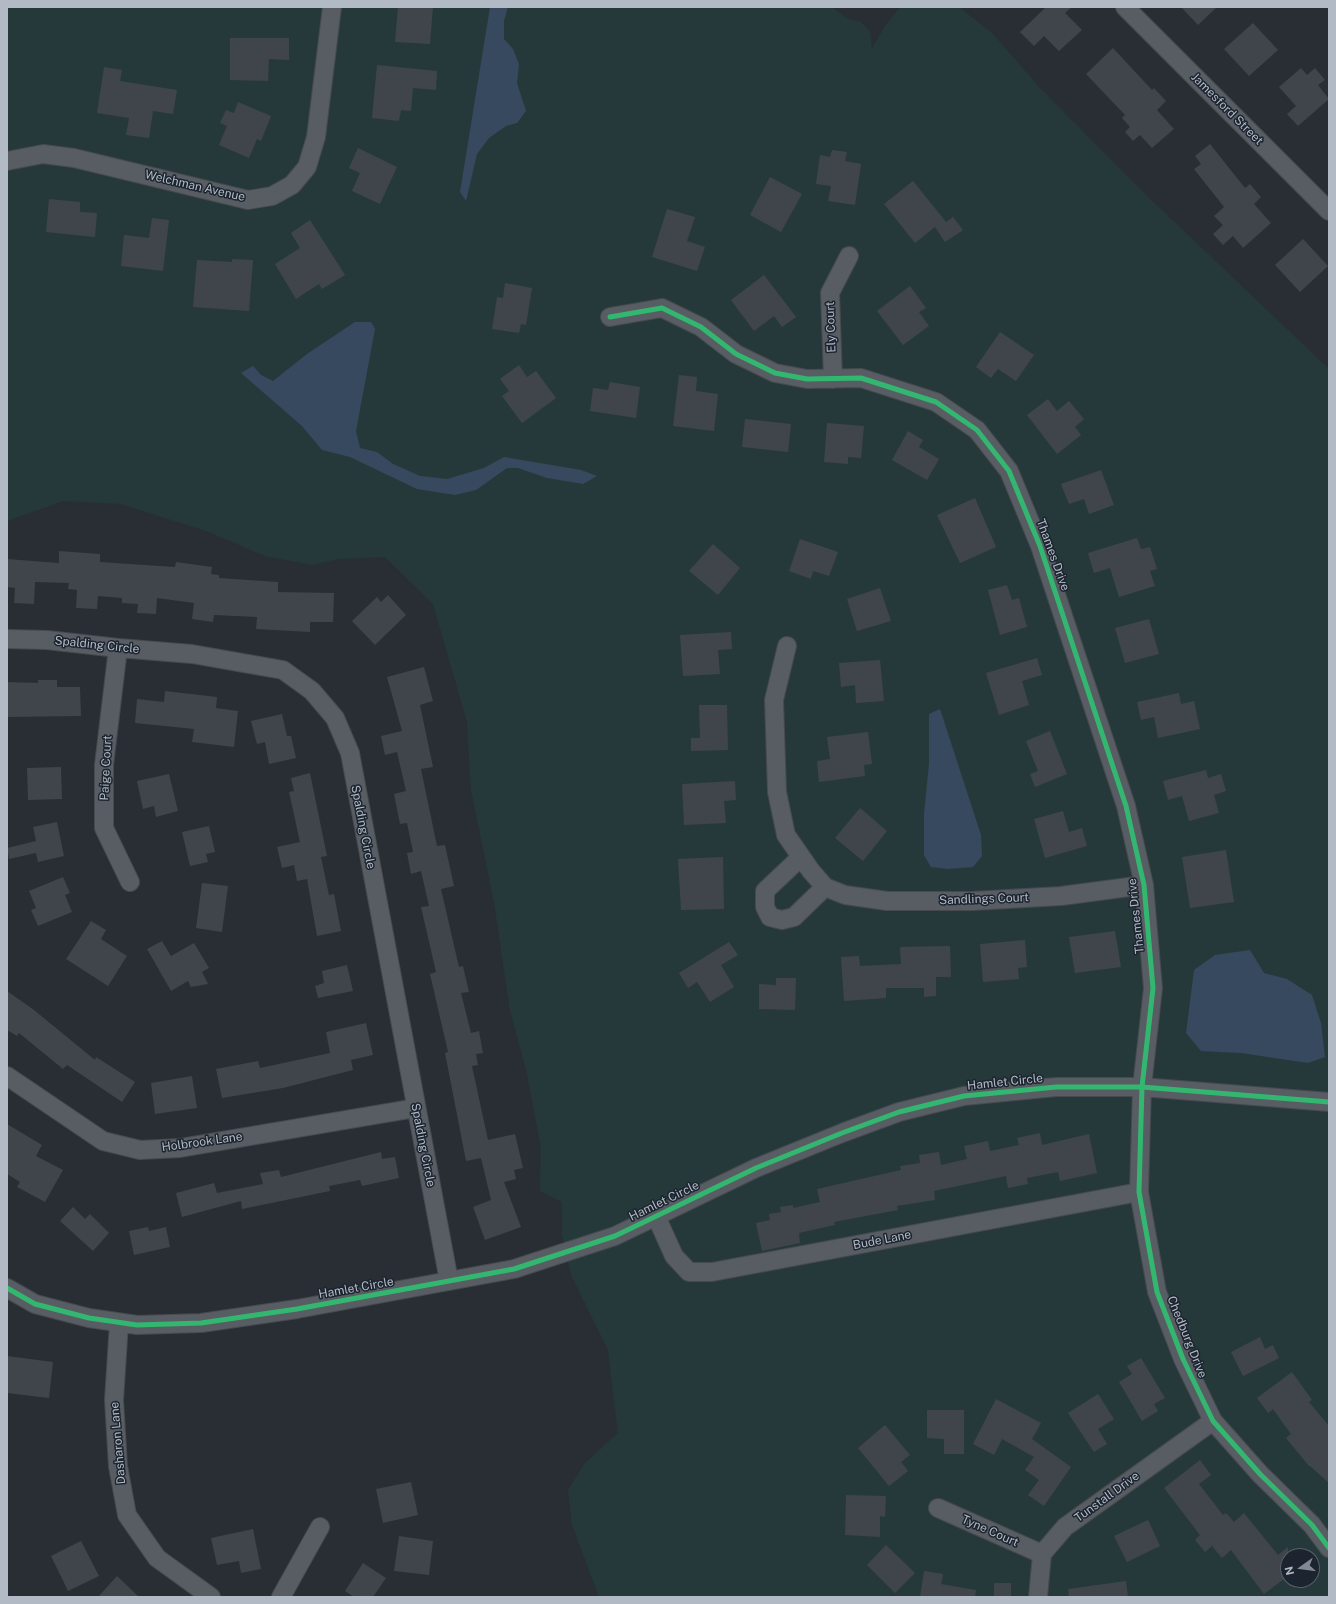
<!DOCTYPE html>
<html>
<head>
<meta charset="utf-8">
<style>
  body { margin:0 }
  #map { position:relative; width:1336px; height:1604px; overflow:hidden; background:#282e34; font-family:"Public Sans",sans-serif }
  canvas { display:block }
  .frame { position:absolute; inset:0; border:8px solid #b2bac6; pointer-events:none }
  .north { position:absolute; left:1280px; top:1548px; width:40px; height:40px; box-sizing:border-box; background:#1c252f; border:1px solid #58616b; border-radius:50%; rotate:256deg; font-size:11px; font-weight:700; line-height:16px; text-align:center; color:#b2bac6 }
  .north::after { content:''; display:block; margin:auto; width:14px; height:18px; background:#828993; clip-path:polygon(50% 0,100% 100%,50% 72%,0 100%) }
</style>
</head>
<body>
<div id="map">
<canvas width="1336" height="1604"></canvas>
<div class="frame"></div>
<div class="north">N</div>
</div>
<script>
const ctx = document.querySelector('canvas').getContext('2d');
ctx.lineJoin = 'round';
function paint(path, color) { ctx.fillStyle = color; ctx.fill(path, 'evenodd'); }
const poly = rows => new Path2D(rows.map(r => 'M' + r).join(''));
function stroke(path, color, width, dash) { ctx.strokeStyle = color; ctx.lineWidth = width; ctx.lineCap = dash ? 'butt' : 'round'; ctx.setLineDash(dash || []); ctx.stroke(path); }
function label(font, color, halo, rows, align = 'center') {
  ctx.font = font + ' "Public Sans",sans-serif'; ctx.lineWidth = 3; ctx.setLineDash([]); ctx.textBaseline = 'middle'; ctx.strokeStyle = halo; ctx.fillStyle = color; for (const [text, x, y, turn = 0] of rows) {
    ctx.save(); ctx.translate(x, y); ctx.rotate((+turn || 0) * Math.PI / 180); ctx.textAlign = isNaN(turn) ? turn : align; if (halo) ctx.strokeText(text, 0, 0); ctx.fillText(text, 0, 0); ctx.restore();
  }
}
const green = poly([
  [7,7,832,7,846,18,861,22,870,32,872,49,885,26,900,7,959,7,993,34,1039,87,1147,196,1329,369,1329,1597,599,1597,572,1525,568,1490,585,1463,618,1433,608,1350,571,1275,562,1234,562,1202,540,1191,541,1148,527,1074,510,1010,494,902,471,790,467,722,433,604,385,557,338,559,312,565,265,556,209,532,121,504,63,501,7,521],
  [1288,1556,1312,1556,1312,1580,1288,1580]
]);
const water = poly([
  [490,7,508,7,504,21,504,39,513,49,519,64,517,83,526,111,517,123,506,126,489,138,477,154,466,201,460,192],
  [355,322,371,322,375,329,356,431,360,448,377,452,393,464,420,476,447,479,484,468,504,457,581,470,597,476,583,484,547,478,518,468,507,468,476,490,455,495,417,489,350,457,322,450,302,426,241,373,253,366,261,375,273,381,307,354],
  [940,709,981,835,982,856,973,867,948,869,931,867,924,855,924,814,929,764,929,714],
  [1250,950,1264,973,1287,979,1312,995,1321,1023,1325,1057,1308,1063,1241,1053,1201,1051,1186,1033,1194,970,1215,955]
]);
const building = poly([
  [398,7,433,7,430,44,395,42],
  [1046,7,1072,7,1065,13,1082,30,1059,51,1044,36,1034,46,1020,32],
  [1181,7,1217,7,1198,25],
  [1253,23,1278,50,1249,76,1224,49],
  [230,38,289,38,289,60,269,59,268,81,230,80],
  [1113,48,1152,90,1154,88,1166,101,1157,110,1174,129,1152,148,1140,135,1133,141,1125,132,1130,127,1122,118,1125,115,1086,74],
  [377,65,437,71,436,90,413,88,411,111,401,110,399,121,372,118],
  [104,67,122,70,120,81,177,90,173,114,153,111,149,138,126,135,129,118,97,113],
  [1301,68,1307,75,1315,68,1325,80,1318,85,1329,99,1298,126,1287,114,1296,106,1279,87],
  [238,102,271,116,261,141,257,139,249,158,219,145,227,126,220,123,226,110,234,113],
  [1210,144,1245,188,1250,184,1261,197,1254,204,1271,223,1243,248,1233,236,1223,245,1213,234,1223,225,1214,216,1224,207,1194,169,1201,164,1195,156],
  [358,148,397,167,380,204,352,191,360,173,349,168],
  [832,150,847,152,845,161,861,164,855,205,828,201,831,186,816,184,820,155,830,157],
  [770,177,802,194,781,232,750,215],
  [913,181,946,222,953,217,963,230,945,242,935,227,915,243,884,204],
  [49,199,80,202,80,212,97,213,95,237,46,232],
  [667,209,695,217,687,241,705,247,697,271,652,257],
  [152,218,169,220,163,271,121,266,124,235,149,238],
  [310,220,345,275,322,289,319,284,296,299,275,264,300,248,291,233],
  [1303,239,1328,266,1300,292,1275,265],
  [232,259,253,260,249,311,193,307,197,260,232,262],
  [764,275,796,317,782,327,774,316,754,331,731,300],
  [505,283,532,288,526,325,521,324,519,333,492,329,497,297,503,298],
  [910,286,926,308,919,312,929,326,903,345,877,311],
  [1000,332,1034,355,1016,381,998,369,991,378,976,367],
  [519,365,527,377,536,371,556,398,522,423,502,396,509,391,500,379],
  [679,375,697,377,696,391,718,394,714,431,673,426],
  [610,382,640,387,636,418,590,411,593,388,608,390],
  [1048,399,1057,411,1069,401,1084,419,1075,427,1081,435,1057,454,1027,415],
  [745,419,791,424,788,452,742,447],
  [827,423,864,426,861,458,848,457,848,464,824,462],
  [908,431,923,440,919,447,939,459,927,480,892,460],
  [1101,470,1114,505,1089,514,1084,499,1069,504,1061,484],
  [975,498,996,547,960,563,937,515],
  [1137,538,1141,549,1150,547,1157,569,1150,571,1155,586,1119,597,1110,568,1094,573,1088,553],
  [800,539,838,552,829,576,813,571,811,579,789,571],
  [713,544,740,568,718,595,689,571],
  [59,551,100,554,100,562,175,567,176,562,212,567,211,574,219,575,219,578,278,582,278,592,334,593,333,622,310,622,310,632,256,629,257,617,214,615,213,622,192,619,194,603,157,598,156,614,137,613,138,604,122,603,122,598,98,596,97,609,76,608,77,590,68,589,69,583,35,582,34,604,14,603,15,588,7,587,7,559,59,563],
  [1007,585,1012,600,1019,598,1027,627,1000,635,988,590],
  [880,588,891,621,857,631,847,599],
  [388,595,406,615,375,645,352,621,377,597,381,602],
  [1149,619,1159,654,1125,663,1115,628],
  [731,632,732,649,718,650,720,674,683,676,680,635],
  [1037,658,1042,675,1022,681,1029,705,999,715,986,673],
  [880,660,884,701,856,703,855,685,841,687,839,663],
  [424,667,433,701,420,705,433,767,421,769,437,846,445,845,454,886,441,889,459,967,463,966,469,992,461,993,471,1033,479,1031,483,1053,476,1054,478,1065,472,1066,488,1140,515,1134,523,1168,514,1170,516,1179,504,1182,521,1227,485,1240,473,1207,491,1200,481,1158,466,1161,445,1053,448,1052,430,974,436,972,421,907,429,906,421,871,411,874,407,853,413,852,407,823,400,824,394,794,406,791,397,752,385,755,381,736,402,731,387,677],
  [38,680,57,680,57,687,80,687,81,716,7,717,7,682,38,683],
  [165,691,217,697,216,708,238,711,234,747,192,742,194,729,135,723,137,699,164,702],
  [1179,693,1181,704,1194,701,1200,729,1158,738,1154,717,1141,720,1137,702],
  [699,705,727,705,728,750,691,751,691,738,700,738],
  [282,714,287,736,291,736,296,758,269,764,265,742,257,744,251,721],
  [1050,731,1067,774,1035,787,1030,774,1038,771,1026,741],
  [868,732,872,764,864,765,865,776,819,782,817,761,830,759,827,737],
  [61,767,62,799,28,800,27,768],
  [1206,770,1208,778,1221,774,1226,791,1214,795,1219,813,1189,821,1182,796,1168,800,1163,781],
  [310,773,327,856,321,857,329,895,334,894,341,931,317,936,307,879,297,881,294,865,282,868,277,847,300,842,289,792,294,791,291,778],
  [169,774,178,811,156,817,154,806,143,809,137,781],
  [735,781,736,800,724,801,726,823,684,825,682,784],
  [860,808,887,831,863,861,835,838],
  [1063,811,1069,832,1082,828,1087,846,1045,858,1034,819],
  [57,822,64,856,38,862,36,853,9,859,7,848,36,841,33,827],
  [209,826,215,852,206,854,208,862,190,866,182,832],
  [1226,850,1234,902,1190,908,1182,857],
  [723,857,724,909,681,910,678,859],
  [63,877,70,893,65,895,72,912,38,926,31,910,36,908,29,891],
  [202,883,228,886,222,932,196,928],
  [91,921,106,930,101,939,127,956,108,986,66,959],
  [1115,931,1121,967,1075,973,1069,937],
  [1025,940,1027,967,1018,968,1019,979,983,982,980,944],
  [162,941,171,956,194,943,209,968,202,972,208,984,191,987,188,981,171,991,147,949],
  [729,942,738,955,721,965,734,987,710,1002,697,982,688,988,679,973],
  [950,946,951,977,936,977,936,996,924,997,924,988,886,988,886,998,844,1001,841,957,859,956,860,966,901,964,900,947],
  [347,965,353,991,318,998,315,986,324,983,322,971],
  [776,978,796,978,795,1010,759,1009,759,984,776,985],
  [7,991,34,1010,95,1060,96,1057,135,1082,122,1102,67,1065,63,1069,19,1033,17,1036,7,1030],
  [366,1023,373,1055,351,1060,353,1070,283,1088,222,1098,216,1069,258,1061,260,1068,330,1053,326,1032],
  [192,1076,197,1108,155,1114,151,1083],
  [7,1124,42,1145,36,1156,63,1170,45,1202,17,1187,20,1182,7,1174],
  [1040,1133,1042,1145,1089,1134,1097,1173,1060,1181,1058,1172,1027,1178,1028,1184,1008,1188,1006,1176,934,1191,935,1200,897,1206,898,1210,834,1222,835,1225,799,1233,800,1243,762,1251,756,1223,770,1220,769,1214,781,1212,780,1207,793,1205,793,1208,820,1202,817,1189,901,1170,900,1166,920,1163,919,1155,939,1152,941,1165,967,1159,964,1146,988,1141,990,1151,1019,1145,1017,1138],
  [381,1152,382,1159,395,1157,399,1178,362,1186,360,1180,329,1186,330,1191,242,1209,241,1201,182,1217,176,1193,214,1183,217,1193,263,1184,260,1173,279,1170,281,1177],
  [73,1207,85,1219,90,1214,109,1233,93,1251,60,1221],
  [148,1227,149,1231,166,1227,170,1247,134,1255,129,1231],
  [1260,1337,1265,1349,1273,1345,1279,1358,1243,1376,1231,1352],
  [7,1356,53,1362,49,1398,7,1393],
  [1141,1358,1165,1398,1154,1404,1158,1411,1142,1421,1119,1382,1132,1374,1127,1366],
  [1292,1372,1312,1400,1309,1402,1329,1426,1329,1483,1310,1466,1309,1466,1286,1438,1291,1434,1273,1409,1268,1413,1257,1398],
  [1098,1394,1114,1419,1098,1429,1107,1444,1094,1452,1068,1413],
  [996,1399,1041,1423,1032,1439,1071,1467,1044,1506,1028,1495,1039,1480,1025,1470,1034,1457,1002,1439,994,1455,973,1444],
  [927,1410,964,1410,964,1454,944,1454,944,1439,927,1438],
  [885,1425,910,1455,901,1462,908,1471,889,1486,858,1448],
  [1200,1460,1211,1475,1199,1484,1223,1515,1226,1513,1234,1522,1244,1513,1278,1555,1288,1547,1288,1576,1264,1594,1231,1550,1222,1558,1212,1546,1205,1552,1195,1540,1200,1535,1164,1488],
  [411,1482,418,1515,383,1523,376,1489],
  [846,1495,886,1496,885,1517,880,1516,880,1537,845,1535],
  [1148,1520,1160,1546,1127,1562,1114,1536],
  [253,1529,261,1569,241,1573,239,1561,217,1565,211,1538],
  [399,1536,433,1541,429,1575,394,1571],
  [81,1541,99,1576,68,1591,51,1556],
  [886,1545,915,1573,895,1593,867,1565],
  [363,1563,386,1578,373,1597,354,1597,345,1591],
  [924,1571,943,1574,941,1584,976,1590,975,1597,920,1597],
  [117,1576,139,1597,98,1597],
  [1126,1581,1128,1597,1069,1597,1068,1589],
  [994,1583,1011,1583,1011,1597,994,1597]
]);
const minor = poly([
  [1125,7,1329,211],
  [7,161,43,154,74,158,248,200,272,196,292,185,307,167,316,137,332,7],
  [610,317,662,308,701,327,736,354,775,373,807,379,861,378,936,402,977,430,1009,471,1040,546,1126,806,1144,885,1153,988,1142,1087,1139,1192,1157,1292,1183,1359,1213,1421,1260,1474,1312,1525,1329,1548],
  [833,379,830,293,849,256],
  [7,639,47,640,118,648,192,654,283,670,312,691,335,718,350,753,449,1281],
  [787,646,774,700,777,792,786,835,811,871,825,887,845,895,887,901,973,901,1061,896,1144,885],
  [118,648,104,765,104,828,130,882],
  [801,857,765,891,765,907,770,917,782,920,794,917,825,887],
  [7,1076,103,1141,140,1150,180,1148,416,1108],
  [656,1216,674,1256,689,1272,712,1272,1139,1192],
  [7,1288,35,1304,89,1318,137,1325,201,1323,297,1309,514,1269,615,1236,756,1168,842,1133,899,1112,964,1096,1056,1087,1142,1087,1329,1102],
  [119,1323,114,1400,118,1466,127,1515,157,1558,211,1597],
  [938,1508,1042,1554],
  [281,1597,320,1527],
  [1038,1597,1042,1554,1065,1527,1213,1421]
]);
const cycleway = poly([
  [610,317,662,308,701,327,736,354,775,373,807,379,861,378,936,402,977,430,1009,471,1040,546,1126,806,1144,885,1153,988,1142,1087,1139,1192,1157,1292,1183,1359,1213,1421,1260,1474,1312,1525,1329,1548],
  [7,1288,35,1304,89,1318,137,1325,201,1323,297,1309,514,1269,615,1236,756,1168,842,1133,899,1112,964,1096,1056,1087,1142,1087,1329,1102]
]);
const streetNames = [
  ["Jamesford Street",1227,109,45],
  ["Welchman Avenue",195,186,13],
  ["Ely Court",831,327,-92],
  ["Thames Drive",1053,555,70],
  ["Spalding Circle",97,645,6],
  ["Paige Court",106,768,-87],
  ["Spalding Circle",363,827,79],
  ["Sandlings Court",984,899,-2],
  ["Thames Drive",1136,916,-96],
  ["Hamlet Circle",1005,1082,-6],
  ["Holbrook Lane",202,1142,-8],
  ["Spalding Circle",423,1145,79],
  ["Hamlet Circle",664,1201,-26],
  ["Bude Lane",882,1240,-11],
  ["Hamlet Circle",356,1288,-10],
  ["Chedburg Drive",1187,1337,68],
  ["Dasharon Lane",118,1443,-95],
  ["Tunstall Drive",1107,1497,-36],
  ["Tyne Court",990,1531,24]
];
paint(green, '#26393a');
paint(water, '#37495e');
paint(building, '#40454b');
stroke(minor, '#464a4f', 20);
stroke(minor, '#585c63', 18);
stroke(cycleway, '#33b770', 5);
label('12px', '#b2bac6', '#1c252f', streetNames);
</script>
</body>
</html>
